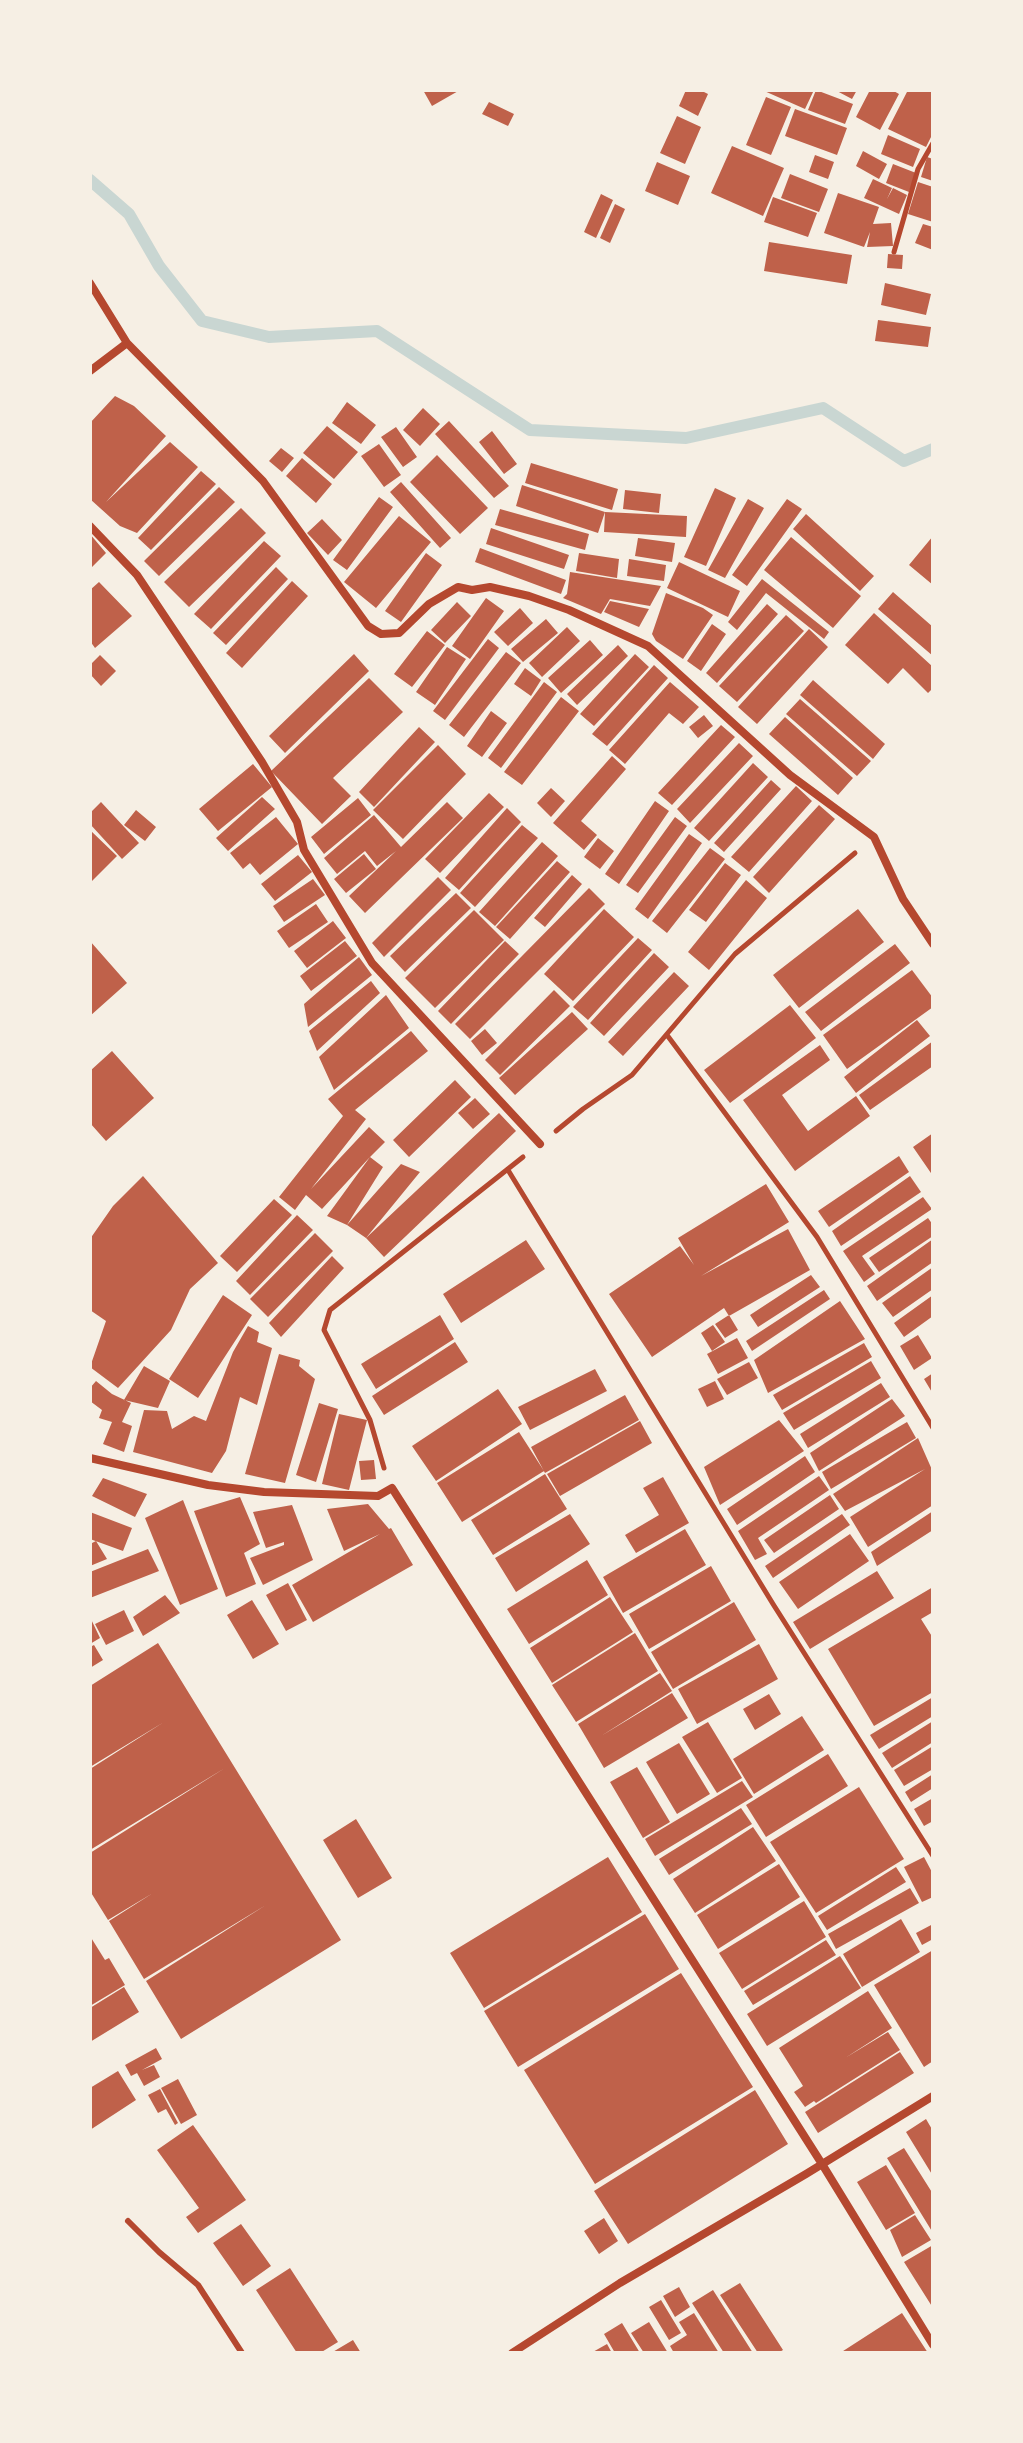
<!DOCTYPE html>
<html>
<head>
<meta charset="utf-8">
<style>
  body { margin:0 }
  #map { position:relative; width:1023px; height:2443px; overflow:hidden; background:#f6efe4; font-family:Ubuntu,sans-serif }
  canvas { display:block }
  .frame { position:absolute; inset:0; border:92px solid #f6efe4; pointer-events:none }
</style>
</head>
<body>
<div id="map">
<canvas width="1023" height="2443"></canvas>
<div class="frame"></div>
</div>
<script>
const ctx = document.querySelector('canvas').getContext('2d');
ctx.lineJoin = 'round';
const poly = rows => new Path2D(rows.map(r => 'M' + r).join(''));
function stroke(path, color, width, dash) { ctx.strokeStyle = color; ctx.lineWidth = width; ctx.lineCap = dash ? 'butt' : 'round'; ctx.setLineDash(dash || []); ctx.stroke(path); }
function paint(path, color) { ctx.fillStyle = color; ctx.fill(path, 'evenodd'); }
const stream = poly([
  [90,180,129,214,159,266,202,321,269,337,377,331,530,430,686,438,823,408,904,461,933,449]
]);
const building = poly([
  [423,90,460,90,432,106],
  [686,90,700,90,708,94,698,116,679,106],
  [762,90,814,90,805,109],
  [816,90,853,104,845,124,808,110],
  [835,90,857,90,852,99],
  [870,90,892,90,899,94,880,130,856,117],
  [908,90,933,92,933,133,926,147,888,129],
  [766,97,791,107,771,155,746,145],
  [489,102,514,114,508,126,482,114],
  [795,109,847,128,837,155,785,136],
  [677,116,701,127,685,164,660,153],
  [888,135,920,149,913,167,881,154],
  [732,146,784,168,763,216,711,193],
  [863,151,887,164,879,179,856,166],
  [815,155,834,162,828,179,809,172],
  [927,157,933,159,933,181,921,177],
  [657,162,690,176,678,205,645,191],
  [893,164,916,173,909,192,886,183],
  [790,174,828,189,819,212,781,198],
  [873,179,892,188,887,199,893,188,907,195,899,214,864,198],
  [918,182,933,187,933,222,908,214],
  [838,193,879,207,873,224,891,223,893,246,867,247,870,232,864,247,824,233],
  [601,194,613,200,596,238,584,232],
  [773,197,817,213,808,237,764,222],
  [615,204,625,209,610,243,600,238],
  [923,224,933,227,933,250,915,243],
  [769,242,852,255,847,284,764,271],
  [888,254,903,255,902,269,887,268],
  [885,283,931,294,926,315,881,305],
  [878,320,931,327,928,347,875,341],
  [115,396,134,406,166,436,106,502,170,442,198,467,137,533,120,526,90,499,90,423],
  [347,402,376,425,361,444,332,423],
  [423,408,440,424,420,446,403,430],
  [449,421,509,486,494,498,435,434],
  [327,426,358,452,334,479,303,453],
  [396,427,417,457,403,467,381,437],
  [492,431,517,464,504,474,479,442],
  [379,444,401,475,384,487,361,456],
  [281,448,294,458,282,472,269,461],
  [437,455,488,508,460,534,410,482],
  [302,458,332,484,316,503,286,476],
  [531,463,618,489,612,510,525,483],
  [201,471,216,484,151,550,138,538],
  [401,482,451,538,440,548,390,492],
  [522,485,605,512,598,533,516,506],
  [219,487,235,502,159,576,144,561],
  [715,488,736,498,706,566,684,557],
  [625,490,661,494,659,513,623,509],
  [379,497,393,507,347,570,333,560],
  [748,499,764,508,725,578,708,570],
  [787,499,802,509,747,586,732,575],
  [241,508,266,533,189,607,164,582],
  [500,509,589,534,585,550,495,525],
  [605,512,687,516,686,537,604,532],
  [806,514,874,576,860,591,793,529],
  [399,516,431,542,376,608,344,582],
  [322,519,342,540,328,555,307,533],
  [491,528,569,555,564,569,486,544],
  [90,534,106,553,92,567,90,565],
  [933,536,933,585,909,565],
  [791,537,861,596,833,628,764,570],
  [638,538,675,543,672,562,635,556],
  [264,541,281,556,211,629,194,614],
  [480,548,566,580,561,594,475,562],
  [426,553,442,565,401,622,385,611],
  [579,553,619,559,617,578,576,571],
  [629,559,666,565,664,581,627,576],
  [679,562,740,591,728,617,667,588],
  [276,567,288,579,226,645,213,633],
  [570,572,661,586,650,606,610,599,601,614,563,598,567,594],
  [762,579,829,632,824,639,766,593,737,630,728,622],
  [292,581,308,596,242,668,226,653],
  [99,582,132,616,95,648,90,641,90,590],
  [893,592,933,627,933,656,878,609],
  [666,593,703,608,713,615,683,659,656,641,652,634],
  [486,598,504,611,470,659,452,646],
  [610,601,649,609,639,627,604,612],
  [457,602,471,616,445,643,431,630],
  [767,604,778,614,717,683,706,673],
  [520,608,533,623,508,646,494,632],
  [874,613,933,667,933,688,928,693,903,668,888,684,845,645],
  [786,615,804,631,737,702,719,686],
  [546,619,558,633,523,662,511,649],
  [712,624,726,634,701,671,687,661],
  [567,627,580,641,542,677,529,663],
  [809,629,828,647,757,724,738,707],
  [427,631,445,645,412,687,394,674],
  [488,639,499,648,445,720,433,711],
  [590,640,603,655,561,693,548,678],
  [618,645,628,656,577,705,567,694],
  [447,647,466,659,435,705,416,692],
  [506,652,521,663,464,737,449,725],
  [354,654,369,671,285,753,269,736],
  [635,654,649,667,594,726,580,714],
  [100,655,116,671,101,686,90,674,90,665],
  [654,665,668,678,607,746,592,734],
  [525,668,541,680,531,696,514,684],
  [369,678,403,712,333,778,351,796,322,824,271,771],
  [813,680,885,744,873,759,800,695],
  [544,682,557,692,501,768,488,758],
  [670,682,699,707,683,724,669,713,625,764,609,750],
  [561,697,579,711,522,785,504,772],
  [800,699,871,761,857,776,786,714],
  [491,711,507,723,482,757,467,746],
  [704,715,713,726,698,738,689,727],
  [785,717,853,778,838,795,769,734],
  [721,725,735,737,672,805,658,793],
  [419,727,435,742,374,807,359,792],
  [739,743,753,756,690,823,677,809],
  [438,745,466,774,403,839,373,810],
  [612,756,626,769,581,821,597,835,584,850,553,823],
  [753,763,768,777,709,841,694,828],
  [253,764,272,787,218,831,199,809],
  [771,780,781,789,724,852,714,843],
  [796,786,812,801,749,872,731,857],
  [551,788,565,801,551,817,537,803],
  [489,793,504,807,440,873,425,859],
  [262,797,275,809,228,851,216,838],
  [358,798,371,815,324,854,311,837],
  [655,801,669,811,619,884,605,874],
  [101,802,139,843,122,859,90,824,90,813],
  [447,802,463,818,365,913,349,896,396,851,377,866,365,851,337,874,324,858,374,815,401,847],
  [819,805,835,819,769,893,753,877],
  [507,808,521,822,459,890,445,878],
  [136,810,156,827,145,841,124,825],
  [276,817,298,844,260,875,250,863,243,869,230,853],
  [675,817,687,826,638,893,626,885],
  [522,825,538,838,475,907,460,893],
  [90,830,117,856,90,883],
  [689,834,702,843,648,919,635,909],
  [598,838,614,851,600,869,584,857],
  [542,842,558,856,495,926,479,912],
  [710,848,725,859,667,933,652,921],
  [364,854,376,869,346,893,334,879],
  [298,855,312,872,275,901,261,884],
  [557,861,570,872,510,939,496,927],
  [725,863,741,875,706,922,689,910],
  [572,875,582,884,545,927,534,918],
  [438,877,451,890,384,957,372,943],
  [313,879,325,895,284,922,273,906],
  [746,880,767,898,709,970,688,952],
  [589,888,605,904,470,1039,455,1024],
  [456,893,471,908,405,972,390,956],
  [316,904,328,922,289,948,277,931],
  [604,909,634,937,573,1001,544,974],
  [858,909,884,942,799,1008,773,975],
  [474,910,504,940,435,1008,405,978],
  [333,921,346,938,307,968,294,951],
  [638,938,652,950,588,1020,573,1007],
  [90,941,127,983,90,1016],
  [345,941,357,956,311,991,300,976],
  [505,941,519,954,451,1024,438,1011],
  [895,944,910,963,821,1031,805,1012],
  [654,953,669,967,604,1036,590,1023],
  [359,957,372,975,308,1027,304,1004],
  [912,970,933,998,933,1007,847,1069,823,1035],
  [674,972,689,986,623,1056,608,1042],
  [371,981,380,993,317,1051,309,1031],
  [554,990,570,1006,500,1075,485,1060],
  [386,995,409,1028,334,1090,319,1057],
  [790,1005,816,1038,730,1103,704,1070],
  [572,1012,588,1029,515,1095,499,1078],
  [917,1020,930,1036,856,1093,844,1077],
  [485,1029,497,1043,482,1055,471,1041],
  [411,1031,428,1051,355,1110,366,1119,311,1189,369,1127,385,1142,370,1157,383,1167,347,1225,327,1216,370,1157,322,1209,306,1195,295,1210,279,1197,343,1116,328,1099],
  [933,1041,933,1066,870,1110,859,1095],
  [820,1045,830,1060,782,1095,808,1131,856,1096,870,1116,795,1171,743,1100],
  [112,1051,154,1098,106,1141,90,1123,90,1071],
  [455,1080,471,1097,409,1157,393,1140],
  [475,1098,490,1114,473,1129,458,1113],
  [499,1113,516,1131,384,1257,366,1238],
  [933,1133,933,1176,913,1147],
  [899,1156,909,1172,829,1227,818,1211],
  [401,1164,420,1172,366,1238,347,1225],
  [143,1176,218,1263,190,1289,171,1330,118,1388,90,1367,106,1321,90,1310,90,1239,113,1206],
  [910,1176,921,1192,841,1246,832,1231],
  [766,1184,789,1222,701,1276,788,1229,810,1270,729,1316,724,1308,652,1357,609,1294,680,1246,694,1265,678,1238],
  [923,1197,932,1209,862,1256,875,1274,864,1282,843,1251],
  [274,1199,292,1215,237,1272,220,1256],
  [297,1215,313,1230,250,1295,236,1281],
  [928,1218,933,1225,933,1236,879,1272,869,1258],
  [315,1233,333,1251,268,1317,250,1299],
  [933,1239,933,1262,877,1301,867,1286],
  [526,1240,545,1269,461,1323,443,1294],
  [332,1256,344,1268,281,1337,269,1323],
  [933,1267,933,1289,893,1317,882,1303],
  [811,1275,820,1287,758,1327,750,1315],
  [824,1290,830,1299,752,1351,746,1341],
  [223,1295,252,1315,198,1398,169,1379],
  [933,1295,933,1316,904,1337,894,1323],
  [840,1301,865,1339,768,1393,754,1360],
  [440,1315,454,1339,376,1389,361,1364],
  [729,1315,738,1330,725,1338,715,1324],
  [713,1325,725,1342,712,1351,701,1333],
  [248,1326,259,1332,257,1342,272,1348,257,1405,240,1397,226,1451,212,1473,133,1452,144,1410,167,1411,172,1429,194,1416,206,1421,233,1352],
  [918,1335,932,1358,914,1370,900,1346],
  [737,1338,748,1358,718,1374,707,1354],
  [455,1342,468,1362,384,1415,372,1396],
  [864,1343,872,1357,782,1410,773,1395],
  [279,1354,300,1360,299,1366,315,1379,285,1483,245,1474],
  [871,1361,881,1378,794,1430,783,1413],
  [749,1362,758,1378,727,1395,717,1379],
  [144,1366,170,1381,158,1408,124,1400],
  [595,1369,607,1391,530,1430,518,1407],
  [933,1373,933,1394,924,1379],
  [96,1381,112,1394,131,1403,122,1422,132,1426,124,1452,103,1444,112,1422,99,1418,102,1410,90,1401,90,1388],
  [715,1381,724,1399,707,1407,698,1389],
  [881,1383,890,1397,808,1448,800,1434],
  [498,1389,522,1424,436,1481,412,1446],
  [625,1395,639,1420,545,1473,531,1447],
  [892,1399,905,1416,819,1471,810,1453],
  [319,1403,338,1409,316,1482,296,1475],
  [339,1414,367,1420,349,1490,322,1484],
  [779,1420,804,1451,720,1505,704,1467],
  [640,1421,652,1443,560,1496,547,1474],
  [907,1422,916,1438,831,1489,822,1472],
  [519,1432,544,1471,462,1522,437,1483],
  [918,1438,933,1472,933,1505,868,1547,850,1517,925,1469,845,1511,833,1494],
  [805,1456,815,1472,737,1525,727,1509],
  [374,1460,376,1479,361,1480,359,1461],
  [545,1474,567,1509,493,1555,471,1520],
  [819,1476,829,1490,758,1538,767,1554,755,1560,738,1531],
  [663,1477,689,1523,636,1553,625,1535,659,1515,643,1488],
  [103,1478,147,1494,135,1517,92,1496],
  [830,1495,839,1509,774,1553,764,1540],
  [240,1497,260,1544,244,1553,256,1584,226,1597,194,1511],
  [183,1500,218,1589,180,1605,145,1518],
  [368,1504,389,1529,391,1528,413,1565,313,1622,292,1585,380,1534,344,1551,327,1509],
  [292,1505,313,1560,263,1585,250,1558,284,1545,284,1542,266,1548,253,1512],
  [933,1511,933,1530,877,1566,871,1552],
  [90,1512,132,1528,123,1551,90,1539],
  [570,1514,590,1544,516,1592,495,1558],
  [842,1514,850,1525,773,1578,765,1566],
  [685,1529,706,1565,623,1613,603,1577],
  [850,1534,869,1561,798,1609,779,1582],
  [96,1541,107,1559,90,1566,90,1544],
  [148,1549,159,1571,90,1598,90,1572],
  [587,1560,608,1595,529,1644,507,1609],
  [711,1566,731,1601,649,1649,629,1614],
  [877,1571,894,1598,810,1649,793,1622],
  [288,1583,307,1620,286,1631,266,1595],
  [933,1587,933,1612,921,1619,933,1638,933,1692,874,1726,828,1649],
  [165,1595,180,1613,143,1636,133,1617],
  [610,1597,633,1632,552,1683,530,1648],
  [252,1600,279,1644,253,1659,227,1615],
  [734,1602,756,1640,673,1689,651,1652],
  [124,1610,134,1631,106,1645,95,1624],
  [90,1617,100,1638,90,1644],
  [635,1633,658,1671,576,1722,552,1685],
  [158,1643,341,1940,181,2039,146,1981,266,1905,144,1979,109,1921,153,1893,108,1920,90,1891,90,1853,225,1768,90,1850,90,1769,164,1722,90,1767,90,1686],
  [759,1644,778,1679,697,1724,678,1689],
  [94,1645,103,1660,90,1668,90,1647],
  [660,1673,672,1691,601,1736,672,1693,688,1718,604,1768,578,1724],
  [769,1694,781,1714,755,1730,743,1709],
  [933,1697,933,1716,879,1749,870,1735],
  [802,1716,824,1750,754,1794,733,1759],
  [933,1721,933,1742,892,1768,882,1753],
  [708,1722,742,1778,717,1793,682,1737],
  [679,1743,710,1794,677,1814,646,1762],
  [933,1746,933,1769,904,1786,894,1770],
  [828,1754,848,1786,766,1837,746,1805],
  [637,1767,670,1822,643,1838,610,1782],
  [933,1774,933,1788,911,1802,905,1792],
  [742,1781,753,1797,655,1856,645,1839],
  [859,1787,904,1859,816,1913,770,1842],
  [933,1798,933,1821,924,1826,914,1809],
  [741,1808,752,1824,669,1875,659,1859],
  [356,1819,392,1878,358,1898,323,1840],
  [753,1827,776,1861,695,1913,673,1879],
  [608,1857,642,1912,484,2008,450,1953],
  [924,1857,933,1874,933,1897,922,1902,904,1867],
  [779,1864,800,1897,718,1949,697,1915],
  [896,1867,906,1882,827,1930,818,1916],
  [910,1888,919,1903,836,1949,828,1934],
  [804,1901,826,1937,742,1989,719,1953],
  [645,1914,679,1969,518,2067,484,2011],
  [901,1919,920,1952,862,1987,843,1954],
  [933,1924,933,1939,922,1945,916,1933],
  [90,1936,105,1960,109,1958,125,1985,90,2006],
  [826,1940,836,1955,753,2005,744,1991],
  [933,1950,933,2061,924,2067,874,1985],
  [840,1956,861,1988,767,2046,747,2014],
  [681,1973,753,2087,595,2184,524,2070],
  [124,1987,139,2012,90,2042,90,2008],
  [868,1991,892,2028,845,2058,888,2032,900,2050,816,2103,814,2101,805,2107,794,2092,803,2086,779,2048],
  [156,2048,162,2059,142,2070,154,2065,160,2077,144,2086,137,2073,131,2076,125,2065],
  [900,2052,914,2073,818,2133,805,2112],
  [118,2071,136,2100,90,2130,90,2088],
  [178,2079,197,2115,181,2124,161,2088],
  [160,2089,178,2123,175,2125,166,2109,158,2113,148,2095],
  [755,2090,788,2144,628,2244,594,2191],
  [926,2119,933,2131,933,2176,906,2132],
  [193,2125,246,2200,198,2233,186,2217,199,2208,157,2150],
  [904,2148,933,2194,933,2233,887,2158],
  [886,2165,915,2213,886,2230,857,2182],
  [915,2215,931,2240,902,2257,890,2230],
  [604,2218,618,2241,599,2254,584,2231],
  [241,2224,271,2266,243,2286,213,2243],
  [933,2245,933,2308,904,2262],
  [290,2268,338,2342,320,2353,297,2353,256,2290],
  [740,2283,783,2350,778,2353,758,2353,720,2295],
  [679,2287,690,2307,675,2317,663,2296],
  [713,2290,753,2353,724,2353,692,2303],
  [661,2300,681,2333,669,2340,649,2307],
  [694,2313,719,2353,674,2353,670,2346,687,2335,679,2322],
  [902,2313,928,2353,840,2353],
  [649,2322,668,2353,644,2353,631,2333],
  [622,2323,640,2353,615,2353,604,2334],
  [353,2340,361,2353,331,2353],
  [607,2344,612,2353,591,2353]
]);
const path = poly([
  [894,252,918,169,933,143],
  [667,1035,817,1237,933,1428],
  [556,1131,583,1109,632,1075,735,954,855,853],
  [508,1170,773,1604,933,1856],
  [384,1468,370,1420,324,1330,330,1310,523,1157]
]);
const service = poly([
  [128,2221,159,2252,198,2285,242,2353]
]);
const minor = poly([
  [90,283,127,343,90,371],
  [127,343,263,481,368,626,381,634,399,633,429,604,458,587,472,590,490,587,529,596,569,610,648,646,790,775,874,837,903,899,933,944],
  [90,526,137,575,262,762,297,822,304,850,372,963,540,1144],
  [90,1458,208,1485,264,1492,378,1496,392,1488,822,2164,933,2345],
  [512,2353,620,2283,806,2174,933,2096]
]);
stroke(stream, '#c9d6d2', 12);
paint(building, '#bf614a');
stroke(path, '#b5482f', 5);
stroke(service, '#b5482f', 6);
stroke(minor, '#b5482f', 8);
</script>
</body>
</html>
